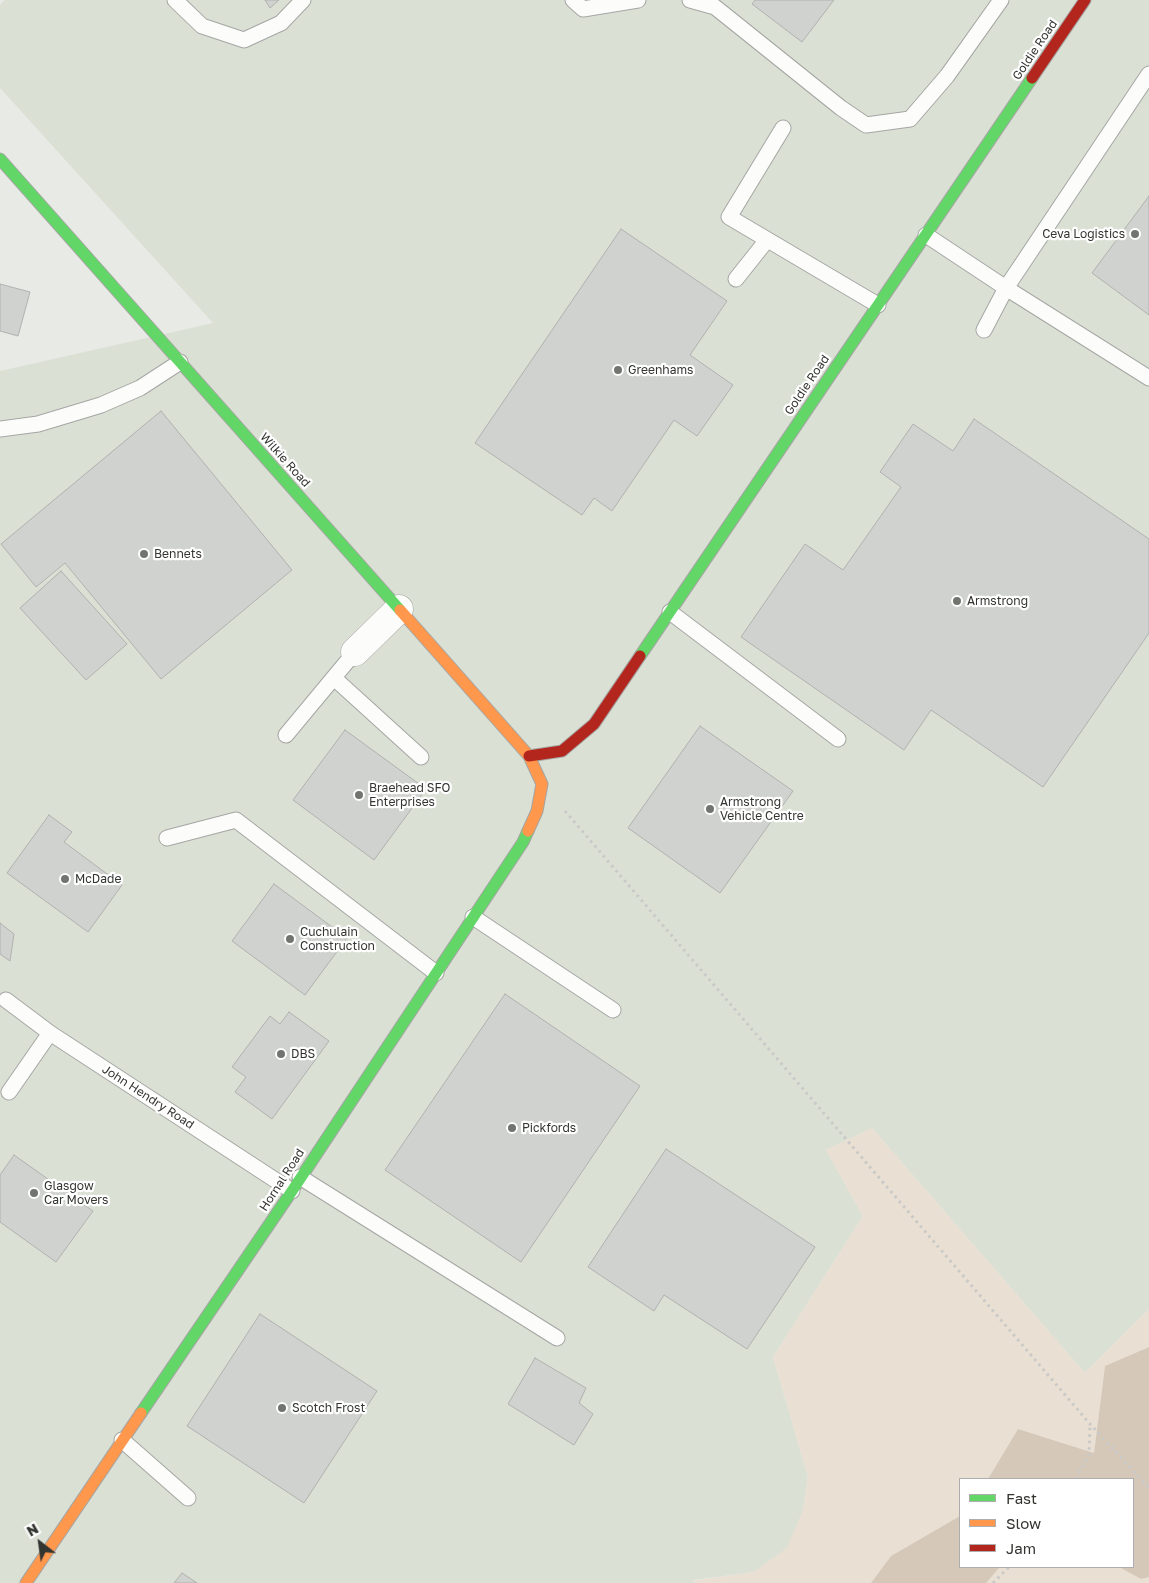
<!DOCTYPE html>
<html>
<head>
<meta charset="utf-8">
<style>
  body { margin:0 }
  #map { position:relative; width:1149px; height:1583px; overflow:hidden; background:#e8eae5; font-family:"Golos Text",sans-serif }
  canvas { display:block }
  .legend { position:absolute; left:959px; top:1478px; width:175px; height:90px; box-sizing:border-box; background:#fff; border:1px solid #adaead; margin:0; padding:6px 9px; list-style:none; font-size:15px; color:#333531 }
  .legend li { display:flex; align-items:center; gap:10px; height:25px }
  .legend b { width:25px; border:1px solid #adaead }
  .north { position:absolute; left:15px; top:1518px; width:50px; height:50px; -webkit-text-stroke:4px #fff; paint-order:stroke; rotate:330deg; font-size:14px; font-weight:700; line-height:20px; text-align:center; color:#333531 }
  .north::after { content:''; display:block; margin:auto; width:18px; height:22px; background:#333531; clip-path:polygon(50% 0,100% 100%,50% 72%,0 100%) }
</style>
</head>
<body>
<div id="map">
<canvas width="1149" height="1583"></canvas>
<ul class="legend">
<li><b style="height:6px;background:#63d668"></b>Fast</li>
<li><b style="height:6px;background:#ff974d"></b>Slow</li>
<li><b style="height:6px;background:#b3261e"></b>Jam</li>
</ul>
<div class="north">N</div>
</div>
<script>
const ctx = document.querySelector('canvas').getContext('2d');
ctx.lineJoin = 'round';
function paint(path, color) { ctx.fillStyle = color; ctx.fill(path, 'evenodd'); }
const poly = rows => new Path2D(rows.map(r => 'M' + r).join(''));
function stroke(path, color, width, dash) { ctx.strokeStyle = color; ctx.lineWidth = width; ctx.lineCap = dash ? 'butt' : 'round'; ctx.setLineDash(dash || []); ctx.stroke(path); }
function label(font, color, halo, rows, align = 'center') {
  ctx.font = font + ' "Golos Text",sans-serif'; ctx.lineWidth = 4.5; ctx.setLineDash([]); ctx.textBaseline = 'middle'; ctx.strokeStyle = halo; ctx.fillStyle = color; for (const [text, x, y, turn = 0] of rows) {
    ctx.save(); ctx.translate(x, y); ctx.rotate((+turn || 0) * Math.PI / 180); ctx.textAlign = isNaN(turn) ? turn : align; if (halo) ctx.strokeText(text, 0, 0); ctx.fillText(text, 0, 0); ctx.restore();
  }
}
const built = poly([
  [4,0,1149,0,1149,1309,1085,1373,872,1128,826,1150,863,1216,773,1357,808,1477,803,1510,788,1548,754,1572,693,1580,695,1583,0,1583,0,371,213,323,0,88,0,5]
]);
const green = poly([
  [872,1128,1085,1373,1149,1309,1149,1347,1105,1366,1094,1453,1018,1429,988,1479,960,1479,960,1516,891,1556,871,1583,695,1583,692,1581,754,1572,787,1548,803,1510,808,1477,773,1357,863,1216,826,1150],
  [1000,1567,1119,1567,1141,1579,1149,1577,1149,1583,986,1583]
]);
const forest = poly([
  [1149,1347,1149,1577,1141,1579,1119,1567,1133,1567,1133,1479,988,1479,1018,1429,1094,1453,1105,1366],
  [960,1516,960,1567,1000,1567,986,1583,871,1583,891,1556]
]);
const building = poly([
  [265,0,279,0,270,8,265,0],
  [755,0,834,0,802,42,752,4,755,0],
  [1149,196,1149,315,1092,273,1149,196],
  [621,229,727,301,690,355,733,385,697,436,674,420,612,511,594,498,582,515,475,443,621,229],
  [0,284,30,292,18,336,0,331,0,284],
  [161,411,292,570,161,679,65,563,36,587,1,544,161,411],
  [974,419,1149,539,1149,633,1043,787,931,710,904,750,741,637,805,544,843,570,901,487,880,472,913,424,953,451,974,419],
  [61,571,127,644,86,680,20,608,61,571],
  [700,726,793,791,720,893,628,828,700,726],
  [345,730,426,789,374,860,293,800,345,730],
  [49,815,72,832,64,842,122,885,88,932,7,873,49,815],
  [274,884,347,938,305,995,232,941,274,884],
  [0,923,14,934,10,961,0,954,0,923],
  [505,994,640,1086,521,1262,385,1170,505,994],
  [289,1012,329,1041,272,1119,235,1092,246,1077,232,1067,270,1016,280,1024,289,1012],
  [666,1149,815,1247,747,1349,664,1295,654,1311,588,1267,666,1149],
  [14,1155,93,1211,56,1262,0,1222,0,1175,14,1155],
  [260,1314,377,1391,304,1503,187,1426,260,1314],
  [535,1358,586,1388,579,1403,593,1414,574,1445,508,1404,535,1358],
  [182,1573,197,1583,174,1583,182,1573]
]);
const path = poly([
  [565,811,1090,1424,1149,1488],
  [1076,1479,1089,1455,1090,1425],
  [993,1583,1009,1567]
]);
const lane = poly([
  [175,0,202,26,244,40,281,23,303,0],
  [573,0,583,9,638,0],
  [690,0,715,7,841,108,866,125,910,119,947,76,1001,0],
  [783,128,729,217,878,305],
  [926,235,1006,288,1149,74],
  [736,279,767,240],
  [984,330,1006,288,1149,378],
  [0,429,38,424,101,405,140,388,180,362],
  [670,612,838,739],
  [334,678,421,757],
  [286,735,355,652],
  [167,838,236,820,436,973],
  [473,917,613,1010],
  [6,1000,50,1033,292,1191],
  [9,1092,50,1033],
  [300,1177,557,1338],
  [122,1440,188,1498]
]);
const street = poly([
  [355,652,399,609]
]);
const fast = poly([
  [0,159,400,610],
  [640,656,1032,78],
  [141,1413,292,1191,523,842,528,831]
]);
const slow = poly([
  [400,610,529,756,542,784,537,811,528,831],
  [26,1583,141,1413]
]);
const jam = poly([
  [1032,78,1085,0],
  [529,756,562,751,594,724,640,656]
]);
const markers = [
  [1135,234,5,"#727470"],
  [618,370,5,"#727470"],
  [144,554,5,"#727470"],
  [957,601,5,"#727470"],
  [359,795,5,"#727470"],
  [710,809,5,"#727470"],
  [65,879,5,"#727470"],
  [290,939,5,"#727470"],
  [281,1054,5,"#727470"],
  [512,1128,5,"#727470"],
  [34,1193,5,"#727470"],
  [282,1408,5,"#727470"]
];
const streetNames = [
  ["Goldie Road",1035,50,-56],
  ["Goldie Road",807,385,-56],
  ["Wilkie Road",285,460,48],
  ["John Hendry Road",148,1097,33],
  ["Hornal Road",282,1180,-57]
];
const poiNames = [
  ["Ceva Logistics",1125,234,"right"],
  ["Greenhams",628,370],
  ["Bennets",154,554],
  ["Armstrong",967,601],
  ["Braehead SFO",369,788],
  ["Enterprises",369,802],
  ["Armstrong",720,802],
  ["Vehicle Centre",720,816],
  ["McDade",75,879],
  ["Cuchulain",300,932],
  ["Construction",300,946],
  ["DBS",291,1054],
  ["Pickfords",522,1128],
  ["Glasgow",44,1186],
  ["Car Movers",44,1200],
  ["Scotch Frost",292,1408]
];
paint(built, '#dbe0d5');
paint(green, '#e9dfd2');
paint(forest, '#d5c8b9');
paint(building, '#d0d2cf');
stroke(building, '#b0b2af', 1);
stroke(lane, '#a5a6a3', 17);
stroke(street, '#a5a6a3', 29);
stroke(fast, '#a5a6a3', 13);
stroke(slow, '#a5a6a3', 13);
stroke(jam, '#a5a6a3', 13);
stroke(path, '#c9c9c8', 3, [2.5, 4]);
stroke(lane, '#fcfcfb', 15);
stroke(street, '#fcfcfb', 28);
stroke(fast, '#63d668', 11);
stroke(slow, '#ff974d', 11);
stroke(jam, '#b3261e', 11);
for (const [x, y, r, color] of markers) { const dot = new Path2D(); dot.arc(x, y, r, 0, 2 * Math.PI); ctx.fillStyle = color; ctx.fill(dot); stroke(dot, '#fff', 2); }
label('12px', '#333531', '#fff', streetNames);
label('12px', '#333531', '#fff', poiNames, 'left');
</script>
</body>
</html>
